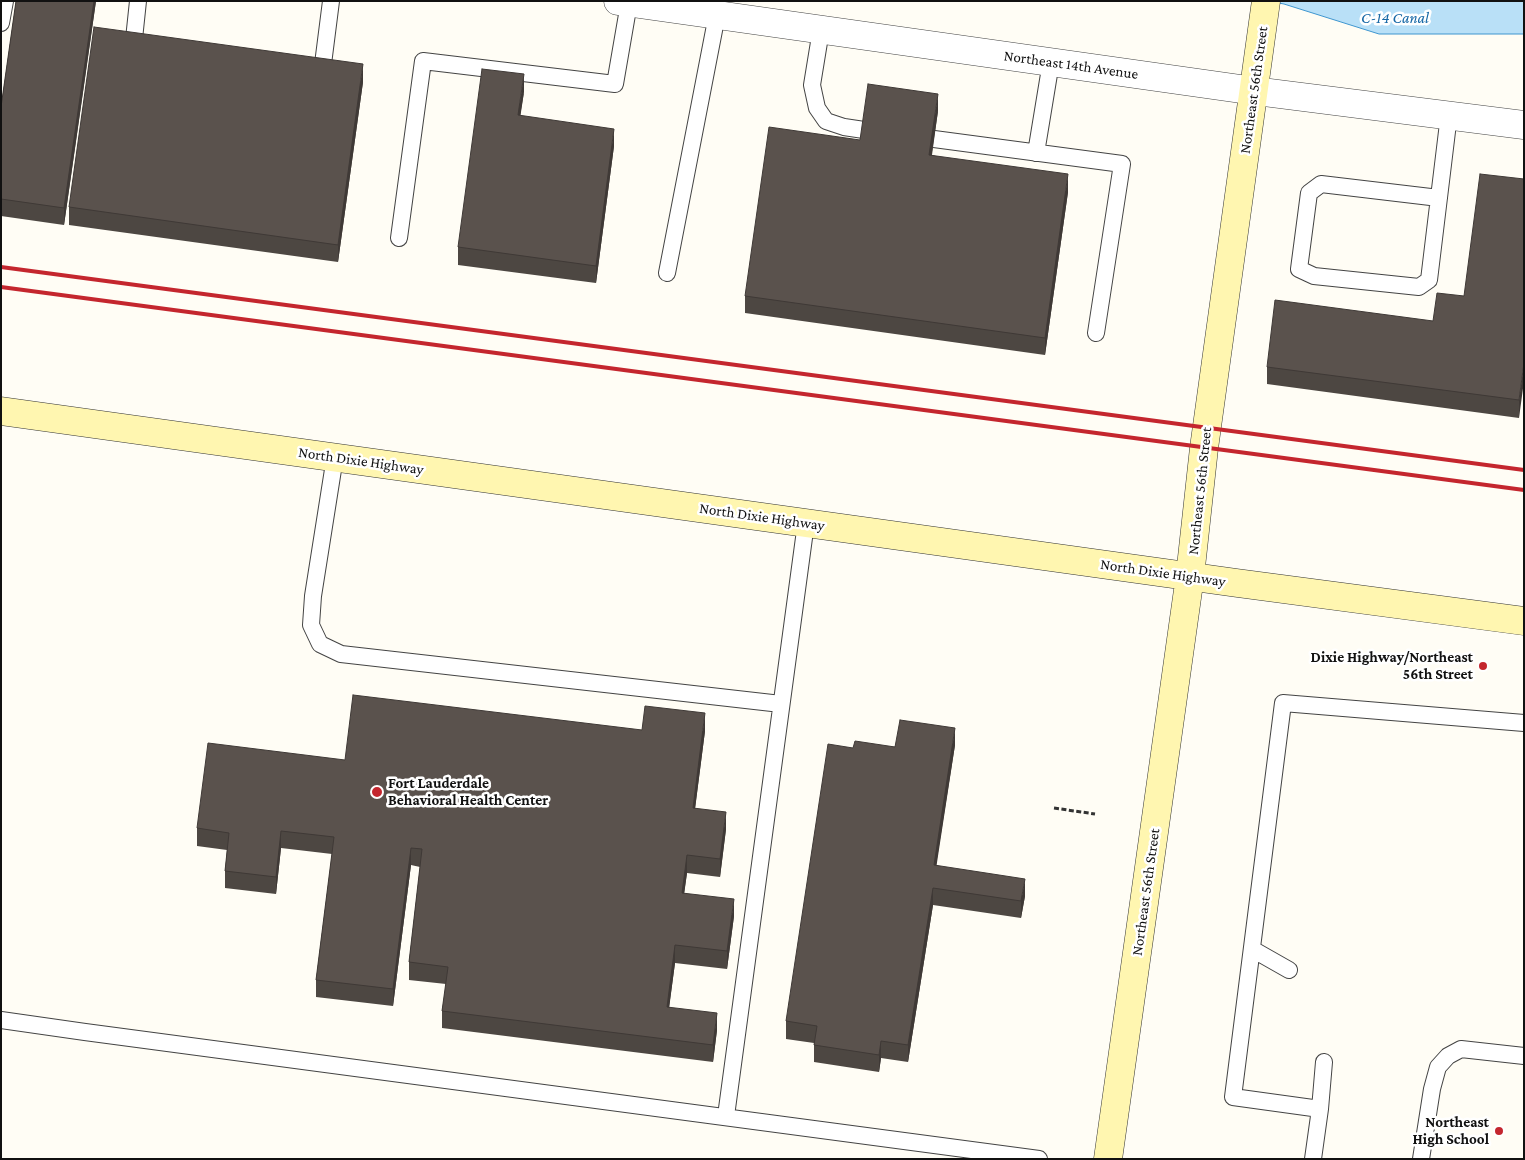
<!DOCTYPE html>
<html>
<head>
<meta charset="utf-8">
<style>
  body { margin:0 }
  #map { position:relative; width:1525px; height:1160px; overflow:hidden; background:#fffdf5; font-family:"Crimson Pro",serif }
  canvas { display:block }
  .frame { position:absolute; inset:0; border:2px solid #111; pointer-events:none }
</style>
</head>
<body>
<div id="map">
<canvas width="1525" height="1160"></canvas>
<div class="frame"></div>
</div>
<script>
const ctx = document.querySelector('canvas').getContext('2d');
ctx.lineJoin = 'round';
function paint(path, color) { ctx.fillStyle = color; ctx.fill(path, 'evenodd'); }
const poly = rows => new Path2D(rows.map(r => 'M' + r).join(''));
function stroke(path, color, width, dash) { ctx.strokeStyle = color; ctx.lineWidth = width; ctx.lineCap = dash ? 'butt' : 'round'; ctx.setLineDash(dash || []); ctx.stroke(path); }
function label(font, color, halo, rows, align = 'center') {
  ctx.font = font + ' "Crimson Pro",serif'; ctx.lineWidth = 5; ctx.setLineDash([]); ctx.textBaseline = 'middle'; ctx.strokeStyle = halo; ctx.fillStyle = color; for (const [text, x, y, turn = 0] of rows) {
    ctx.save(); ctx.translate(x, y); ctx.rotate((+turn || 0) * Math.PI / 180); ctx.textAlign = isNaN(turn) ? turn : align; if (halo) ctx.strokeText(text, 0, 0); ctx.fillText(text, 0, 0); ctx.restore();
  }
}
const water = poly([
  [1267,1,1524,1,1524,34,1379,34,1284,4,1267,1]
]);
const path = poly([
  [1054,808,1095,814]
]);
const lane = poly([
  [1,23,5,1],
  [821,30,812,85,817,108,826,121,844,127,864,130],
  [134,39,138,1],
  [323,64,331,1],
  [934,139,1122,164,1096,333],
  [1036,153,1051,62],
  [1439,198,1321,184,1309,193,1299,269,1314,276,1419,287,1429,280,1449,115],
  [399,238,423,61,615,84,629,3],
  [667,273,717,15],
  [335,457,313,596,311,625,320,644,341,654,781,704],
  [1252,949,1289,970],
  [1,1020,85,1032,1039,1159],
  [1320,1109,1324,1062],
  [726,1116,806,523],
  [1313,1159,1320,1109,1233,1097,1283,703,1524,723],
  [1421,1159,1432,1089,1438,1067,1448,1056,1461,1049,1524,1056]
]);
const street = poly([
  [618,1,1255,91,1524,125]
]);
const secondary = poly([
  [1,411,1237,583,1524,621],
  [1108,1159,1190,576,1204,448,1266,1]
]);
const rail = poly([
  [1,267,1524,470],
  [1,287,1524,490]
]);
const wall = poly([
  [16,1,96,1,64,225,1,216,1,107],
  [363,82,338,262,69,225,69,207],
  [524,92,520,116,614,146,596,283,458,265,458,247],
  [938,111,932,155,1068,192,1045,355,745,313,745,296],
  [1524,179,1519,418,1267,384,1267,367,1433,321,1464,296],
  [642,730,705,731,695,808,726,829,720,877,687,873,684,893,734,916,727,969,675,963,669,1007,717,1030,713,1062,442,1028,442,1011,446,984,409,980,409,962,420,867,411,865,393,1006,316,997,316,980,332,854,281,848,276,894,225,888,225,871,227,850,197,846,197,828,345,760],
  [955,745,936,865,1025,896,1021,918,933,905,908,1062,881,1058,879,1072,814,1062,814,1043,786,1039,786,1021,853,748]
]);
const shadedWall = poly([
  [94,1,96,1,64,225,64,208],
  [363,64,363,82,338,262,338,245],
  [524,74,524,92,518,132,518,115],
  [938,94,938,111,929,172,929,155],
  [614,129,614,146,596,283,596,266],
  [1068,174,1068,192,1045,355,1045,338],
  [1524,363,1524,381,1519,418,1519,400],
  [705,713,705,731,693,825,693,808],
  [955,728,955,745,934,882,934,865],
  [726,812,726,829,720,877,720,859],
  [281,831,281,848,276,894,276,877],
  [411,848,411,865,393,1006,393,989],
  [687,855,687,873,682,910,682,893],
  [1025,879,1025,896,1021,918,1021,901],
  [933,888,933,905,908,1062,908,1045],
  [734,899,734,916,727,969,727,951],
  [675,945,675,963,667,1024,667,1007],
  [717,1013,717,1030,713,1062,713,1045],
  [881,1041,881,1058,879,1072,879,1055]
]);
const building = poly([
  [16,1,94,1,64,208,1,199,1,107,16,1],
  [94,27,363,64,338,245,69,207,94,27],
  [482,69,524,74,518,115,614,129,596,266,458,247,482,69],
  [868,84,938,94,929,155,1068,174,1045,338,745,296,769,127,860,140,868,84],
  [1480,174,1524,179,1524,363,1519,400,1267,367,1275,300,1433,321,1437,293,1464,296,1480,174],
  [353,695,642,730,645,706,705,713,693,808,726,812,720,859,687,855,682,893,734,899,727,951,675,945,667,1007,717,1013,713,1045,442,1011,448,967,409,962,422,849,411,848,393,989,316,980,334,837,281,831,276,877,225,871,229,833,197,828,208,743,345,760,353,695],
  [900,720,955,728,934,865,1025,879,1021,901,933,888,908,1045,881,1041,879,1055,814,1045,817,1026,786,1021,828,744,853,748,855,741,895,747,900,720]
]);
const markers = [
  [1483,666,5,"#c4262e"],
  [377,792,6,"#c4262e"],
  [1499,1131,5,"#c4262e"]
];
const streetNames = [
  ["Northeast 14th Avenue",1071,65,8],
  ["Northeast 56th Street",1254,90,-82],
  ["North Dixie Highway",361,461,8],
  ["Northeast 56th Street",1200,491,-84],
  ["North Dixie Highway",762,517,8],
  ["North Dixie Highway",1163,573,8],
  ["Northeast 56th Street",1146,892,-82]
];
const poiNames = [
  ["Dixie Highway/Northeast",1473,657],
  ["56th Street",1473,674],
  ["Fort Lauderdale",388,783,"left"],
  ["Behavioral Health Center",388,800,"left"],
  ["Northeast",1489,1122],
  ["High School",1489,1139]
];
const waterNames = [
  ["C-14 Canal",1395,18]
];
paint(water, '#b9e0f7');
stroke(water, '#3f96cf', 1);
stroke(lane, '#444', 18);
stroke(street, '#444', 29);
stroke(secondary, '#333', 29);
stroke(path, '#333', 3, [5, 2.5]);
stroke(lane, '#fff', 16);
stroke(street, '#fff', 28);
stroke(secondary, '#fff6b0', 28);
stroke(rail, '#c4262e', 4);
paint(wall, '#4d4742');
paint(shadedWall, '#3f3936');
paint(building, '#5a524d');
stroke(building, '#3f3936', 1);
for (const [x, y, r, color] of markers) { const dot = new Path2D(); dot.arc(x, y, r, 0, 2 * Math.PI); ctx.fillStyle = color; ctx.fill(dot); stroke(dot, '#fff', 2); }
label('15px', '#111', '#fff', streetNames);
label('bold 15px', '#111', '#fff', poiNames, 'right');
label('italic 16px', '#1768a6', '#fff', waterNames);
</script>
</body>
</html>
